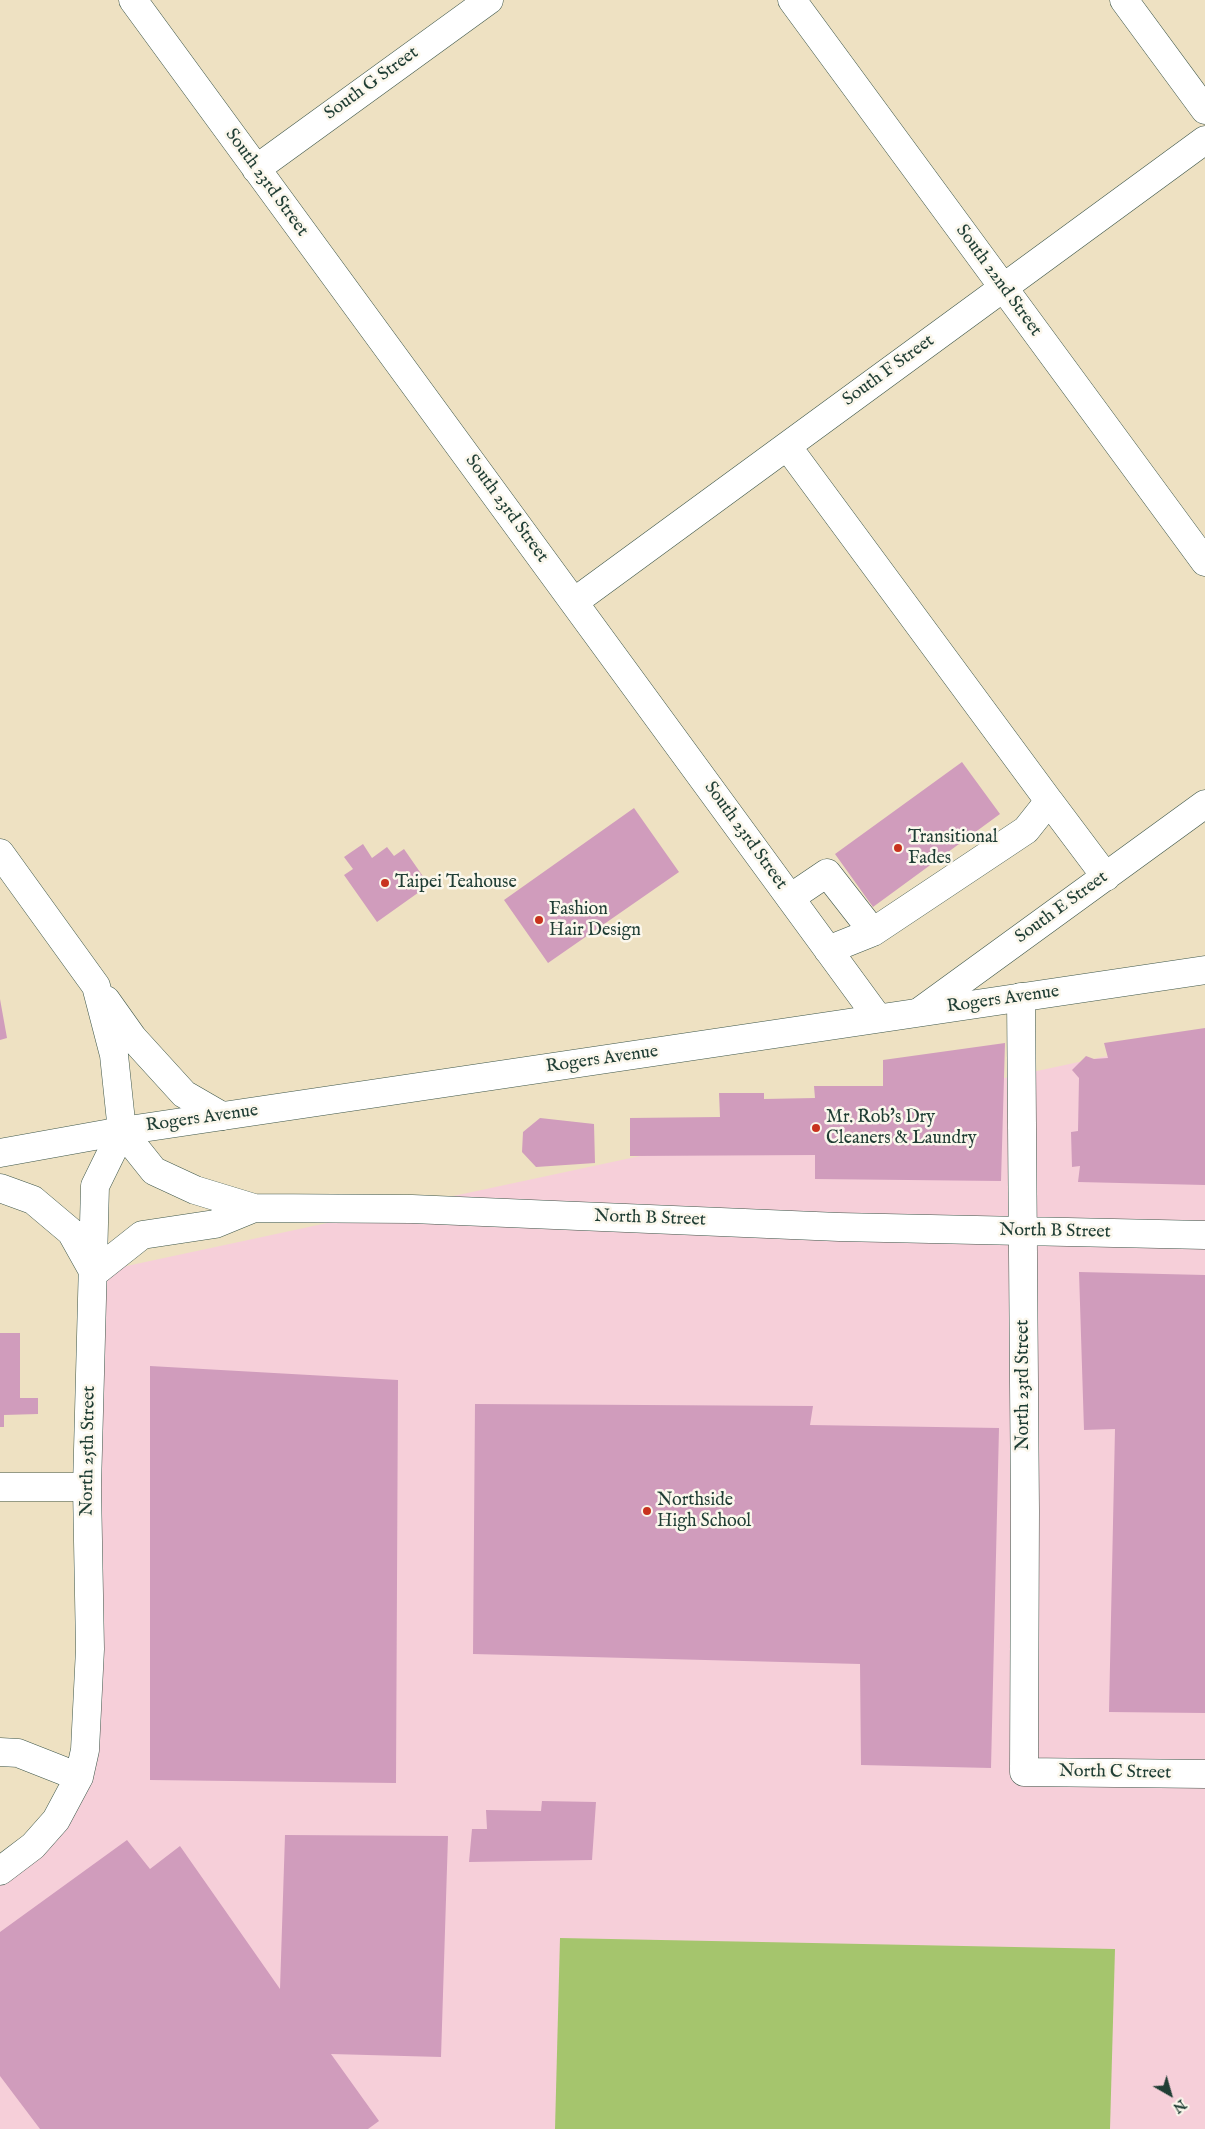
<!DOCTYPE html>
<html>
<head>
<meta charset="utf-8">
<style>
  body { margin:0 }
  #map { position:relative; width:1205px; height:2129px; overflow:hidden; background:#eee1c2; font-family:"IM FELL English",serif }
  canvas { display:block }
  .north { position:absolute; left:1145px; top:2069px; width:50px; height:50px; -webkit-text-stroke:4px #fbf7ec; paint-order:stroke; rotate:142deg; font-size:14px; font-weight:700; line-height:20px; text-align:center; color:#1f3d34 }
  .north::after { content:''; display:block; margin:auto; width:18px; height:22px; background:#1f3d34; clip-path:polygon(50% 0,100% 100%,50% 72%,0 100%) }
</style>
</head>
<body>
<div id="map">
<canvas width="1205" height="2129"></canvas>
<div class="north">N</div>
</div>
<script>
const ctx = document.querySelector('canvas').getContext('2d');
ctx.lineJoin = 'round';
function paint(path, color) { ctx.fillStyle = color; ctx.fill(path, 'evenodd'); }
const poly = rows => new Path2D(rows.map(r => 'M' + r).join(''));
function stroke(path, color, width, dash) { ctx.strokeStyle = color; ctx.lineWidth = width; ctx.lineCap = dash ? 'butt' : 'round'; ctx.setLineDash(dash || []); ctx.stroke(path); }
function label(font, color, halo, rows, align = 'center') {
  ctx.font = font + ' "IM FELL English",serif'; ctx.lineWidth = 5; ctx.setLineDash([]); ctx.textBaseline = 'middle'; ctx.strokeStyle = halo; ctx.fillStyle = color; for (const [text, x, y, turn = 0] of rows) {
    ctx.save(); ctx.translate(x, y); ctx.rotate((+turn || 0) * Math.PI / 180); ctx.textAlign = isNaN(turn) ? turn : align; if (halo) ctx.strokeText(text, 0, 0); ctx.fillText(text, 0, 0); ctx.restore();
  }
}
const built = poly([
  [1205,1035,1205,2129,0,2129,0,1864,56,1820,85,1750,94,1273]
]);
const green = poly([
  [560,1938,1115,1949,1110,2129,555,2129]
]);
const building = poly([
  [962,762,1000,814,873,907,835,854],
  [634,808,679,872,548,963,504,900],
  [363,844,372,858,387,847,394,856,404,849,429,885,377,922,344,875,353,869,344,857],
  [0,999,7,1038,0,1040],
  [1205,1028,1205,1185,1078,1182,1080,1166,1072,1167,1071,1132,1078,1131,1079,1078,1072,1070,1086,1056,1094,1059,1108,1058,1104,1043],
  [1005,1043,1001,1181,815,1179,815,1155,630,1156,630,1118,720,1117,719,1093,764,1093,764,1099,815,1098,814,1086,883,1086,883,1060],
  [540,1118,594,1124,595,1163,536,1167,522,1152,523,1132],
  [1079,1272,1205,1275,1205,1713,1109,1712,1115,1429,1084,1430],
  [0,1333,20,1333,20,1398,38,1398,38,1414,4,1415,4,1427,0,1427],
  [150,1366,398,1380,396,1783,150,1780],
  [475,1404,813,1406,810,1425,999,1428,991,1768,861,1765,860,1664,473,1654],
  [542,1801,596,1802,592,1860,469,1862,472,1829,487,1829,486,1810,541,1811],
  [285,1835,448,1836,441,2057,331,2054,379,2121,368,2129,40,2129,0,2076,0,1932,127,1840,150,1869,180,1846,280,1989]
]);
const minor = poly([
  [133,0,878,1018],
  [792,0,1205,562],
  [1124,0,1205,110],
  [256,169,489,0],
  [787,446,1049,801],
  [574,602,1205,140],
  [0,853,96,986,114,1055,122,1131],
  [790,898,827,873,873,932],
  [828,950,873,932,1026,830,1049,801,1106,877],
  [1021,997,1025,1511,1024,1772,1205,1774],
  [106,1000,133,1038,184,1094,222,1116],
  [919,1012,1205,804],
  [122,1131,154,1171,195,1190,254,1208,412,1209,839,1227,1205,1235],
  [0,1188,33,1200,71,1232,94,1273,142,1235,215,1224,254,1208],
  [0,1487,87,1487],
  [0,1752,18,1753,79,1777],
  [0,1871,33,1846,56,1820,79,1777,85,1750,90,1649,87,1487,95,1186,122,1131]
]);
const major = poly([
  [0,1153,122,1131,1205,970]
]);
const markers = [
  [898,848,5,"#c8321e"],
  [385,883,5,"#c8321e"],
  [539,920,5,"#c8321e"],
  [816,1128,5,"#c8321e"],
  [647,1511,5,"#c8321e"]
];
const streetNames = [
  ["South G Street",372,84,-36],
  ["South 23rd Street",266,183,54],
  ["South 22nd Street",998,281,54],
  ["South F Street",889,371,-36],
  ["South 23rd Street",506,509,54],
  ["South 23rd Street",745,836,54],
  ["South E Street",1062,908,-36],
  ["Rogers Avenue",1003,1000,-8],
  ["Rogers Avenue",602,1060,-8],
  ["Rogers Avenue",202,1119,-8],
  ["North B Street",650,1219,2],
  ["North B Street",1055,1232,1],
  ["North 23rd Street",1024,1385,-90],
  ["North 25th Street",89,1451,-89],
  ["North C Street",1115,1773,1]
];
const poiNames = [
  ["Transitional",908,838],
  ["Fades",908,859],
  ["Taipei Teahouse",395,883],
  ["Fashion",549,910],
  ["Hair Design",549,931],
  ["Mr. Rob's Dry",826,1118],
  ["Cleaners & Laundry",826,1139],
  ["Northside",657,1501],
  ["High School",657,1522]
];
paint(built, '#f6cfd9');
paint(green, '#a5c56d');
paint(building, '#d09cbc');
stroke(minor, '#3e5649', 29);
stroke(major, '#3e5649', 29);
stroke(minor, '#fff', 28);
stroke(major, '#fff', 28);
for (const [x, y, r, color] of markers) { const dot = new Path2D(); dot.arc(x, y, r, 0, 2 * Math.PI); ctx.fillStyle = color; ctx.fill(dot); stroke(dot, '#fbf7ec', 2); }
label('18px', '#1f3d34', '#fbf7ec', streetNames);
label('18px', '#1f3d34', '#fbf7ec', poiNames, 'left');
</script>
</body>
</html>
